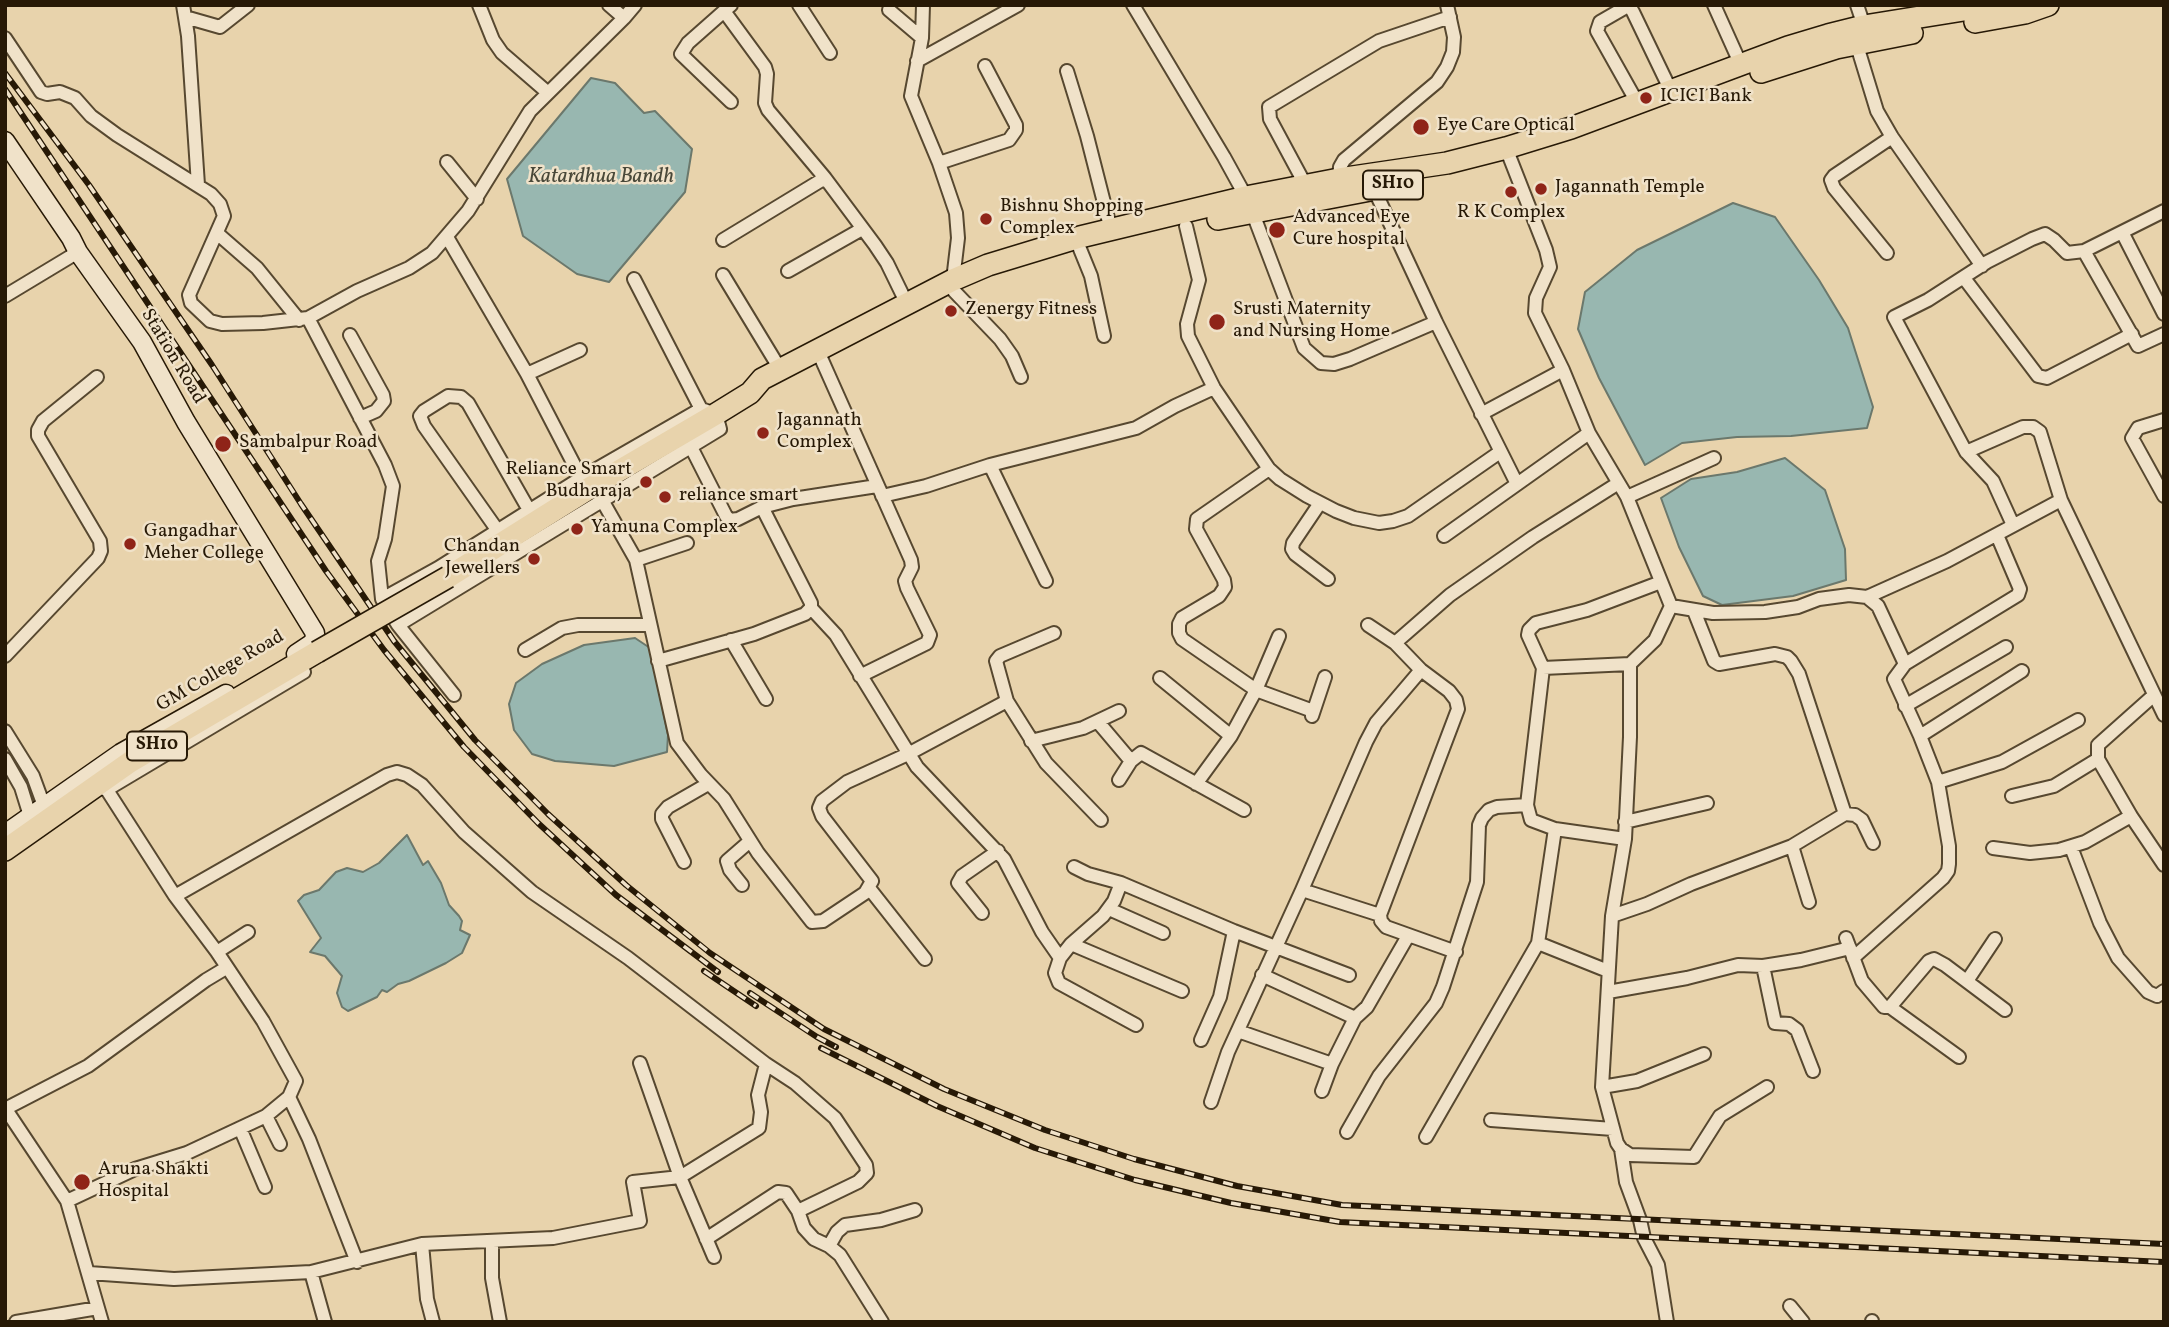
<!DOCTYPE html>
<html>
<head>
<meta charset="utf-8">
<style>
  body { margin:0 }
  #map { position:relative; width:2169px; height:1327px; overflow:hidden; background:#e8d3ac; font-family:Vollkorn,serif }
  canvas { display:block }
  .frame { position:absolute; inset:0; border:7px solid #271906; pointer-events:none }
</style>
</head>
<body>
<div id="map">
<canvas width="2169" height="1327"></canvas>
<div class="frame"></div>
</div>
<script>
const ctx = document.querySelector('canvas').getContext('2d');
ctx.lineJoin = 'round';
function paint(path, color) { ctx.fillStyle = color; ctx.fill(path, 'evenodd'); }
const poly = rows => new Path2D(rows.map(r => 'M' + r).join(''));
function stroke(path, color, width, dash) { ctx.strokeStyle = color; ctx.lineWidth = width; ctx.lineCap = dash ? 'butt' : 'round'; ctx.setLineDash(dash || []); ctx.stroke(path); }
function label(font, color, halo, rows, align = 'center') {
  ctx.font = font + ' Vollkorn,serif'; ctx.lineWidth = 5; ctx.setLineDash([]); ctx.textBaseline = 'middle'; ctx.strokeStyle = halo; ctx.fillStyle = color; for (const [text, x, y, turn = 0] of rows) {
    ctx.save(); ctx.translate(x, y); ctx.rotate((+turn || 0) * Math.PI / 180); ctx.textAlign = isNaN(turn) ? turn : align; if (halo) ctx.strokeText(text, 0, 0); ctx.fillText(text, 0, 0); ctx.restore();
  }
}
const water = poly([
  [591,78,615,83,644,113,655,111,692,149,685,192,609,282,577,274,523,236,507,179,591,78],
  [1733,203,1775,217,1819,280,1848,328,1873,407,1867,428,1791,436,1737,437,1682,443,1645,465,1599,378,1578,329,1585,292,1637,250,1733,203],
  [1785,458,1825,490,1845,549,1846,580,1793,596,1722,605,1703,596,1679,547,1661,498,1691,479,1737,472,1785,458],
  [635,638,650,648,668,735,667,752,614,766,555,761,532,754,514,730,509,704,516,683,542,664,584,645,635,638],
  [407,835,423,865,428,861,441,883,449,905,459,916,462,921,460,930,470,935,462,953,446,963,409,981,398,984,387,992,382,990,377,997,348,1011,342,1007,337,993,342,976,325,956,310,952,321,938,298,901,304,895,319,890,336,872,347,868,363,872,379,863,407,835]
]);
const street = poly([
  [183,5,188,36,198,185],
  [479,5,493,40,502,53,547,92],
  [609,5,624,18],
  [731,5,688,43,681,54,731,102],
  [799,5,830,53],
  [923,5,922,38,911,96,939,163,956,213,958,238,953,280,954,291,1000,339,1012,356,1021,377],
  [1133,5,1224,157,1246,197],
  [1714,5,1741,65],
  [1857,5,1866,32],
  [889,10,922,38],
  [724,11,765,67,767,74,765,103,768,110,825,178,875,245,887,263,907,304],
  [185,17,220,27,248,5],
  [5,38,41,92,47,94,60,92,75,98,91,116,117,135,211,194,220,204,224,216,189,295,191,303,210,321,222,324,263,323,308,318,357,291,409,268,432,253,468,211,530,111,624,18,635,5],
  [1855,39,1877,111,1892,137,1982,266],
  [917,61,1018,5],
  [1067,71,1087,136,1111,230],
  [1638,104,1597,31,1600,22,1626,7,1630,7,1633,12,1671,91],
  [1506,148,1546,250,1550,267,1536,298,1535,313,1563,370,1589,433,1627,497,1671,606,1655,640,1630,664,1543,668],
  [447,162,477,199],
  [939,163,1009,140,1016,130,1016,125,985,66],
  [1339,179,1340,167,1344,160,1437,82,1447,67,1453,52,1454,37,1447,5],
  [1306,186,1270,119,1269,107,1379,41,1450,17],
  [1374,189,1436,322,1517,484],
  [1252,211,1304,348,1321,363,1334,364,1350,359,1436,322],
  [1186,226,1199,280,1187,324,1188,336,1214,388,1269,469],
  [2122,232,2164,314],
  [218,234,257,268,299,320],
  [447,237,527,374,581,478],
  [723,240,825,178],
  [1080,249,1091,276,1104,336],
  [2084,251,2138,346,2164,334],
  [1887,253,1834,188,1831,180,1834,176,1892,137],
  [788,271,862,229],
  [723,275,780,369],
  [1964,278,2038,376,2047,378,2132,334],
  [634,279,701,409],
  [5,296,78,252],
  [308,318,385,465,393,486,385,539,378,561,382,599],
  [350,335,383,395,384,401,376,411,360,418],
  [821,358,911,560,912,567,905,581,907,588,930,635,927,643,860,676],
  [527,374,580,350],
  [701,409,716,414,720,429,398,625,382,599,438,568,581,478,701,409],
  [1481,414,1563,370],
  [2164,420,2138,428,2132,438,2164,496],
  [691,447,726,516,730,520,738,519,762,507,793,499,877,486],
  [1966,452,2023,427,2033,427,2040,432,2061,500,2164,715],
  [990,465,1046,581],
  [882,496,926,486,990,465,1136,428,1175,406,1214,388],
  [1627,497,1714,458],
  [602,500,636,560,677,743,701,775,724,799,758,853,812,922,823,921,865,893,872,881,822,816,819,808,822,801,847,782,908,754,1007,701,1046,763,1101,820],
  [1320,503,1293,543,1292,549,1295,554,1328,579],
  [2013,525,1993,481,1966,452,1894,317,1928,300,1987,262,2032,239,2045,234,2054,240,2067,253,2084,251,2164,211],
  [498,531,424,426,420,416,424,411,448,396,461,397,468,403,529,510],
  [1444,536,1589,433],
  [636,560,687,543],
  [1867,597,1947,561,2061,500],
  [1671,606,1713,613,1765,612,1798,607,1819,599,1849,595,1867,597,1878,606,1905,664,1894,679,1920,736,1938,782,1949,846,1949,864,1948,871,1943,878,1853,958],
  [811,608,836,635,917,767,1004,859,1042,932,1060,958,1055,973,1059,983,1136,1025],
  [1694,611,1714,661,1719,664,1775,654,1787,657,1791,661,1799,674,1845,814,1855,815,1862,820,1873,843],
  [398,625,454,695],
  [1368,625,1395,643,1421,670,1449,691,1456,700,1458,709,1380,915,1381,921,1386,927,1456,952],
  [731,640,766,699],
  [1395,643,1450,595,1533,537,1617,484],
  [525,650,562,628,578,625,650,625],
  [5,656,98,558,101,551,100,541,38,436,38,430,43,421,97,377],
  [658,661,754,634,805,614,811,608,811,603,762,507],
  [1630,664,1630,737,1625,839,1612,916,1602,1087,1617,1143,1621,1149,1630,1155,1694,1157,1720,1116,1767,1087],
  [1905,664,2018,595,2020,589,1997,535],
  [1160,678,1231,736],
  [2153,696,2098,745,2098,759,2131,816,2164,865],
  [1007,701,996,661,1000,656,1054,633],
  [1905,706,2006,647],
  [1313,711,1256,690,1182,639,1179,633,1179,624,1182,618,1219,596,1225,587,1224,580,1196,529,1197,519,1269,469,1280,479,1307,496,1336,511,1354,518,1379,523,1393,521,1408,516,1500,452],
  [1312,716,1325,677],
  [1098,722,1131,761],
  [5,731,33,776,44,806],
  [1920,736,2022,671],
  [1031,741,1083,728,1119,711],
  [5,759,21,787,30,816],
  [1119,780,1131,761,1141,753,1244,810],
  [1938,782,2002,762,2078,720],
  [1196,784,1231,736,1256,690,1279,636],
  [106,790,304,672],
  [2012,796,2054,786,2098,759],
  [1625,822,1707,803],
  [1625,839,1555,829,1531,820,1527,805,1543,668,1528,635,1529,630,1536,623,1587,610,1661,582],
  [1792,846,1809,902],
  [2071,847,2100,923,2118,958,2148,992,2157,996,2164,991],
  [1993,848,2030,853,2059,850,2085,842,2131,816],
  [684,862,662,819,662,814,668,807,708,784],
  [1074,867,1088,874,1121,883],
  [742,885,730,870,727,861,750,841],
  [869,888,925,959],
  [1302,890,1380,915],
  [175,896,387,775,397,772,407,775,422,785,464,832,532,892,628,958,766,1064,795,1083,835,1118,866,1165,867,1173,858,1182,798,1211,804,1228,814,1239,829,1246,840,1255,882,1322],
  [1109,909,1163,933],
  [982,913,958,883,962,876,998,851],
  [1612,916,1647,904,1691,884,1792,846,1845,814],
  [1846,938,1862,981,1884,1007,1890,1007,1959,1057],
  [1538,943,1608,971],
  [1071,944,1182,991],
  [217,952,248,932],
  [1060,958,1071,944,1103,916,1114,901,1121,883,1234,931,1349,975],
  [1763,966,1775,1023,1789,1024,1797,1030,1813,1071],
  [1262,975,1355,1018],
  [1967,981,1995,939],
  [1608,992,1687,978,1738,965,1763,966,1801,960,1850,948],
  [1890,1007,1929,961,1934,959,1945,965,2005,1010],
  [1238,1031,1332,1064],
  [1201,1040,1220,997,1234,931],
  [640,1063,680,1177,714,1257],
  [1602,1087,1637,1081,1704,1054],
  [1322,1091,1332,1064,1355,1018,1367,1007,1408,936],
  [289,1097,309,1139,357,1262],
  [1211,1102,1228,1052,1302,890,1366,742,1376,723,1421,670],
  [5,1108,67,1201,102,1322],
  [5,1109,88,1066,206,980,226,968],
  [266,1116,280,1144],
  [1491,1120,1613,1129],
  [240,1128,265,1187],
  [1347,1132,1379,1076,1436,1003,1443,987,1477,882,1479,825,1482,818,1489,810,1497,807,1527,805],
  [1426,1137,1538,943,1555,829],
  [1621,1149,1626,1182,1640,1220,1644,1238,1658,1265,1667,1322],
  [67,1201,135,1169,187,1153,266,1116,289,1097,296,1081,263,1021,217,952,175,896,107,790],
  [706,1239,778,1192,786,1193,798,1211],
  [492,1241,492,1278,500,1322],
  [422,1244,427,1299,433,1322],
  [829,1246,837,1232,845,1225,881,1220,915,1210],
  [311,1272,325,1322],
  [89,1273,174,1279,311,1272,422,1244,553,1238,640,1221,633,1182,680,1177,759,1128,761,1112,758,1095,766,1064],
  [1790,1306,1803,1322],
  [16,1322,98,1308],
  [1872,1322,1872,1321]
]);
const secondary = poly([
  [5,141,71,238,78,252,142,342,186,422,315,633,314,642,296,654],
  [5,834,121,753,226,694]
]);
const primary = poly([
  [1975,22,2025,13,2048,5],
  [1761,72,1836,48,1912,33],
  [1218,219,1407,183],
  [448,577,593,486,716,414,750,393,762,379,953,280,988,265,1080,237,1246,197,1339,179,1447,163,1506,148,1571,128,1788,47,1828,35,1864,26,1995,5],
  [5,850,130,762,317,652]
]);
const rail = poly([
  [5,73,89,185,212,365,301,504,394,641,475,740,548,814,626,885,710,953,824,1029,944,1089,1045,1130,1134,1159,1237,1186,1342,1205,2164,1244],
  [5,89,326,571,384,650,464,747,538,823,616,895,718,972],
  [704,971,756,1006],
  [750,993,817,1037,836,1047],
  [821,1048,937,1106,1035,1148,1135,1180,1231,1203,1340,1222,2164,1262]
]);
const primaryBridge = poly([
  [317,652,448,577]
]);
const markers = [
  [1646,98,7,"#8f2418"],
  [1421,127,9,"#8f2418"],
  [1541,189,7,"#8f2418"],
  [1511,192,7,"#8f2418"],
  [986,219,7,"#8f2418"],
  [1277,230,9,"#8f2418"],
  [951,311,7,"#8f2418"],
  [1217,322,9,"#8f2418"],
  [763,433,7,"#8f2418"],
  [223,444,9,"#8f2418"],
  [646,482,7,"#8f2418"],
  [665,497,7,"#8f2418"],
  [577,529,7,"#8f2418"],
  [130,544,7,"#8f2418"],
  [534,559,7,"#8f2418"],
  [82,1182,9,"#8f2418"]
];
const shields = [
  [1393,185,60],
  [157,746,60]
];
const shieldNames = [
  ["SH10",1393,185],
  ["SH10",157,746]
];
const poiNames = [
  ["ICICI Bank",1660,98],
  ["Eye Care Optical",1437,127],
  ["Jagannath Temple",1555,189],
  ["Bishnu Shopping",1000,208],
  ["Complex",1000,230],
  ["R K Complex",1511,214,"center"],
  ["Advanced Eye",1293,219],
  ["Cure hospital",1293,241],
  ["Zenergy Fitness",965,311],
  ["Srusti Maternity",1233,311],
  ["and Nursing Home",1233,333],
  ["Jagannath",777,422],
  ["Complex",777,444],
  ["Sambalpur Road",239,444],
  ["Reliance Smart",632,471,"right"],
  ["Budharaja",632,493,"right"],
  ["reliance smart",679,497],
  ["Yamuna Complex",591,529],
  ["Gangadhar",144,533],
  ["Meher College",144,555],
  ["Chandan",520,548,"right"],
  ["Jewellers",520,570,"right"],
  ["Aruna Shakti",98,1171],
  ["Hospital",98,1193]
];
const streetNames = [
  ["Station Road",172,357,59],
  ["GM College Road",221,672,-30]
];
const waterNames = [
  ["Katardhua Bandh",601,178]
];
paint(water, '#98b7b0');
stroke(water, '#6b786c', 2);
stroke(street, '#574830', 16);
stroke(secondary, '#271906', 21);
stroke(primary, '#271906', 24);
stroke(street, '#f0e2c9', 12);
stroke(secondary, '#f0e2c9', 18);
stroke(primary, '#e8d3ac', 21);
stroke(rail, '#271906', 6);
stroke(rail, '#f0e2c9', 3.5, [10]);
stroke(primaryBridge, '#271906', 24, []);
stroke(primaryBridge, '#e8d3ac', 21);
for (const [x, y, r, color] of markers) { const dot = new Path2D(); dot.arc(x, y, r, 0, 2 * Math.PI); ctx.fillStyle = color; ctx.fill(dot); stroke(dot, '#f0e2c9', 2.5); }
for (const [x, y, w] of shields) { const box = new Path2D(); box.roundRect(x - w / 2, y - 14.5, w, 29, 5); ctx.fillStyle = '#f0e2c9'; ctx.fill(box); stroke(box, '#271906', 2); }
label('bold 18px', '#271906', null, shieldNames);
label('19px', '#271906', '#f0e2c9', poiNames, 'left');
label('19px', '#271906', '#f0e2c9', streetNames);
label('italic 21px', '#494839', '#f0e2c9', waterNames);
</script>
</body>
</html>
